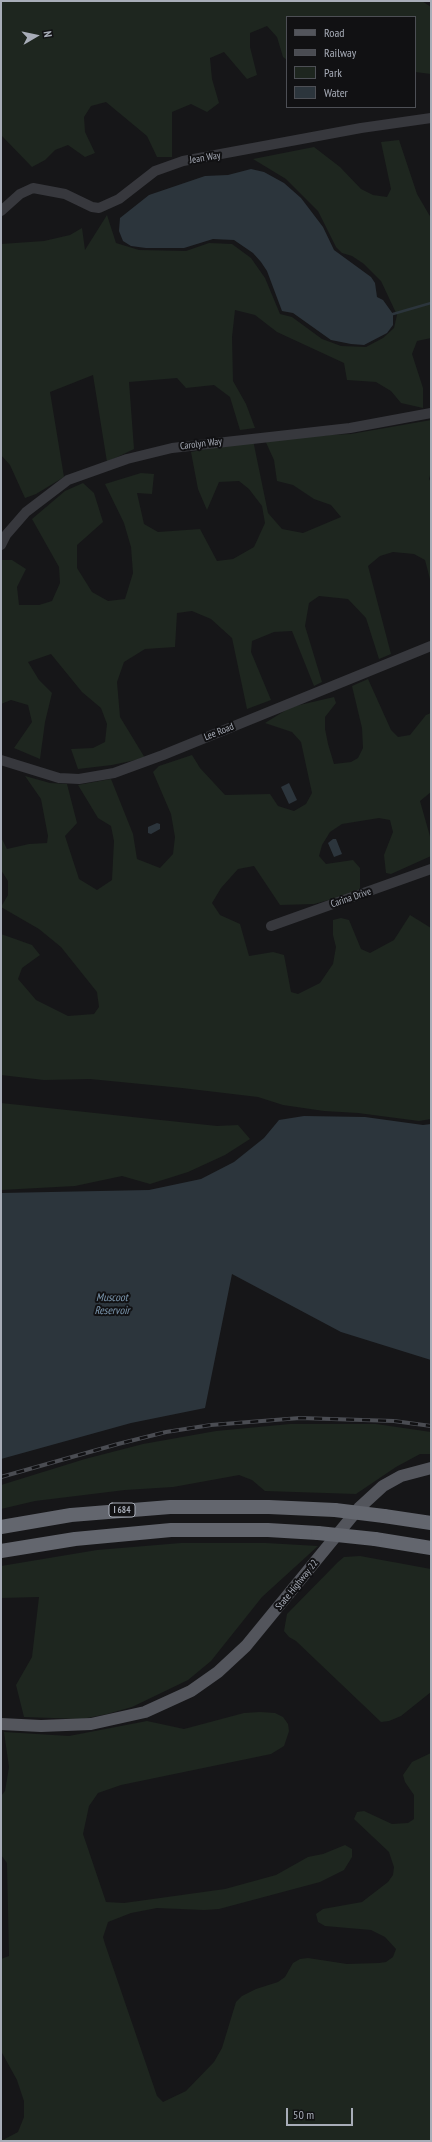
<!DOCTYPE html>
<html>
<head>
<meta charset="utf-8">
<style>
  body { margin:0 }
  #map { position:relative; width:432px; height:2142px; overflow:hidden; background:#161618; font-family:"PT Sans Narrow",sans-serif }
  canvas { display:block }
  .frame { position:absolute; inset:0; border:2px solid #a8adb8; pointer-events:none }
  .legend { position:absolute; left:286px; top:16px; width:130px; height:92px; box-sizing:border-box; background:#111113; border:1px solid #4d4f55; margin:0; padding:5px 7px; list-style:none; font-size:12px; color:#a8adb8 }
  .legend li { display:flex; align-items:center; gap:8px; height:20px }
  .legend b { width:20px; border:1px solid #4d4f55 }
  .north { position:absolute; left:16px; top:16px; width:40px; height:40px; -webkit-text-stroke:3px #111113; paint-order:stroke; rotate:81deg; font-size:11px; font-weight:700; line-height:16px; text-align:center; color:#a8adb8 }
  .north::after { content:''; display:block; margin:auto; width:14px; height:18px; background:#a8adb8; clip-path:polygon(50% 0,100% 100%,50% 72%,0 100%) }
  .scale { position:absolute; left:286px; top:2108px; width:67px; height:18px; box-sizing:border-box; border:2px solid #a8adb8; border-top:0; padding-left:5px; font-size:12px; line-height:14px; white-space:nowrap; color:#a8adb8; -webkit-text-stroke:3px #111113; paint-order:stroke }
</style>
</head>
<body>
<div id="map">
<canvas width="432" height="2142"></canvas>
<div class="frame"></div>
<ul class="legend">
<li><b style="height:5px;background:#53555c"></b>Road</li>
<li><b style="height:5px;background:#4a4c52"></b>Railway</li>
<li><b style="height:11px;background:#1e261f"></b>Park</li>
<li><b style="height:11px;background:#2c353c"></b>Water</li>
</ul>
<div class="north">N</div>
<div class="scale">50 m</div>
</div>
<script>
const ctx = document.querySelector('canvas').getContext('2d');
ctx.lineJoin = 'round';
function paint(path, color) { ctx.fillStyle = color; ctx.fill(path, 'evenodd'); }
const poly = rows => new Path2D(rows.map(r => 'M' + r).join(''));
function stroke(path, color, width, dash) { ctx.strokeStyle = color; ctx.lineWidth = width; ctx.lineCap = dash ? 'butt' : 'round'; ctx.setLineDash(dash || []); ctx.stroke(path); }
function label(font, color, halo, rows, align = 'center') {
  ctx.font = font + ' "PT Sans Narrow",sans-serif'; ctx.lineWidth = 4; ctx.setLineDash([]); ctx.textBaseline = 'middle'; ctx.strokeStyle = halo; ctx.fillStyle = color; for (const [text, x, y, turn = 0] of rows) {
    ctx.save(); ctx.translate(x, y); ctx.rotate((+turn || 0) * Math.PI / 180); ctx.textAlign = isNaN(turn) ? turn : align; if (halo) ctx.strokeText(text, 0, 0); ctx.fillText(text, 0, 0); ctx.restore();
  }
}
const green = poly([
  [1,1,422,1,431,7,431,74,415,72,415,17,287,17,287,60,283,57,277,37,267,26,250,33,250,47,257,75,247,79,224,52,210,58,212,79,219,103,207,112,191,104,172,112,172,157,157,157,147,136,106,102,91,106,84,117,85,132,95,153,85,157,68,145,55,150,45,160,32,167,1,135],
  [399,140,417,194,431,218,431,338,417,341,412,354,423,388,423,408,401,403,391,391,376,382,347,380,344,363,277,332,255,315,235,310,232,337,233,381,246,404,255,428,240,430,230,397,214,385,186,388,177,378,129,382,134,449,107,462,93,375,50,392,64,477,36,494,25,498,10,465,1,455,1,244,44,241,70,235,82,228,85,250,107,215,116,243,139,250,186,251,209,243,232,244,251,258,265,278,280,314,292,317,322,339,341,346,366,347,383,338,394,328,397,315,381,281,364,264,352,256,342,253,336,247,318,211,286,179,253,159,314,147,340,167,361,189,373,195,387,197,391,189,381,142],
  [431,420,431,472,429,479,431,482,431,583,425,560,414,554,393,552,380,556,368,566,391,654,379,659,366,618,348,599,319,596,309,603,305,626,322,682,314,686,292,631,274,632,252,641,251,652,271,700,247,709,232,638,211,619,192,611,177,613,175,647,145,649,124,662,117,682,120,717,145,758,112,765,78,769,71,749,93,748,105,742,107,724,101,708,82,692,51,654,28,662,39,680,52,693,45,722,40,759,14,748,32,722,28,705,11,700,1,704,1,560,12,560,26,569,17,587,19,605,39,605,52,601,60,583,59,567,32,519,65,491,83,483,94,493,103,522,77,545,77,568,92,592,108,601,125,599,133,573,131,547,124,523,105,484,141,473,154,474,152,494,137,493,144,524,158,532,200,529,217,561,233,559,254,547,265,523,262,506,249,489,239,481,219,482,207,510,198,489,191,452,253,440,268,513,282,529,303,533,341,517,331,505,314,499,293,485,277,481,274,460,264,438,351,434],
  [368,679,391,730,398,737,410,735,426,715,431,713,431,792,420,801,431,840,431,856,391,874,386,873,384,855,393,832,390,820,379,818,342,824,330,832,322,845,319,856,326,864,353,860,360,868,360,889,347,895,314,904,280,905,254,866,238,869,221,888,212,903,220,915,240,924,249,956,273,952,284,955,291,992,298,994,320,983,333,964,336,947,333,935,333,920,341,918,349,920,361,949,370,953,394,940,410,915,431,928,431,1119,419,1121,358,1113,324,1111,283,1105,258,1097,182,1088,90,1079,44,1080,1,1075,1,934,32,945,40,955,22,968,18,979,36,1000,68,1016,94,1014,99,1007,97,992,61,947,39,929,1,907,8,895,8,881,1,870,1,837,7,849,29,844,47,843,48,836,41,799,25,776,50,783,67,784,77,823,65,836,79,879,97,890,112,880,114,841,111,826,98,818,78,785,111,779,133,834,137,859,160,868,173,854,175,837,171,814,153,772,159,766,192,755,200,768,225,795,270,794,278,806,294,811,306,804,312,793,301,742,292,732,265,723,291,707,334,697,336,703,325,717,325,729,328,744,334,764,351,762,358,758,363,748,362,728,352,686],
  [1,1103,217,1126,238,1125,250,1139,225,1155,188,1172,150,1184,122,1176,75,1186,1,1190],
  [290,1424,376,1424,431,1432,431,1454,420,1454,396,1467,356,1494,265,1491,252,1480,239,1475,173,1487,125,1490,35,1501,1,1509,1,1485,85,1459,143,1444,216,1431],
  [181,1543,266,1543,318,1546,262,1597,211,1661,188,1680,132,1707,107,1714,82,1719,24,1717,16,1685,32,1657,39,1597,1,1598,1,1566,97,1550],
  [360,1556,431,1569,431,1692,401,1716,389,1721,381,1722,296,1641,289,1637,284,1631,287,1614,338,1562,344,1557],
  [260,1712,275,1713,283,1717,288,1724,289,1731,284,1746,271,1754,121,1785,98,1793,89,1806,83,1834,106,1902,124,1903,225,1889,276,1875,308,1857,323,1854,345,1845,352,1849,352,1857,344,1870,320,1882,219,1909,204,1910,157,1908,131,1913,108,1922,103,1937,105,1944,157,2096,163,2102,186,2091,214,2062,222,2048,236,2002,242,1996,256,1989,278,1982,285,1977,293,1963,300,1959,308,1958,347,1964,379,1963,386,1962,393,1957,396,1949,385,1937,371,1930,325,1926,318,1922,316,1914,323,1909,362,1902,388,1882,393,1875,394,1867,389,1852,354,1819,357,1812,364,1811,392,1824,408,1823,414,1819,414,1795,405,1782,403,1775,412,1762,431,1753,431,2141,1,2141,18,2132,24,2117,24,2101,17,2080,1,2051,1,1959,9,1956,7,1863,1,1855,1,1796,5,1791,9,1767,4,1732,69,1736,147,1721,184,1729,244,1713]
]);
const water = poly([
  [251,169,264,172,284,183,301,198,323,227,334,250,371,277,375,283,377,297,383,300,393,314,393,325,387,333,364,345,351,344,331,340,293,313,282,311,267,271,261,262,253,253,234,240,213,239,184,248,146,248,131,246,123,241,119,231,120,218,149,195,205,176,228,175],
  [289,783,297,800,289,804,281,787],
  [157,823,160,824,160,829,151,834,148,833,148,827],
  [333,839,336,839,342,854,334,857,328,843],
  [304,1116,365,1117,423,1125,431,1124,431,1360,341,1332,232,1274,205,1408,131,1423,1,1459,1,1193,149,1190,201,1179,234,1162,264,1138,279,1120]
]);
const stream = poly([
  [393,314,431,303]
]);
const minor = poly([
  [1,211,20,194,33,188,65,194,92,207,99,208,119,199,155,171,183,161,361,128,431,118],
  [1,545,6,535,26,512,68,480,127,459,172,448,350,428,431,413],
  [1,760,59,778,79,779,114,773,163,755,431,646],
  [271,926,431,869]
]);
const major = poly([
  [1,1724,41,1726,91,1724,145,1712,191,1691,218,1672,246,1646,359,1508,383,1486,401,1476,431,1468]
]);
const highway = poly([
  [384,1516,431,1523],
  [1,1527,71,1515,170,1507,269,1507,335,1510],
  [375,1539,431,1548],
  [1,1551,75,1539,171,1530,268,1530,318,1533]
]);
const rail = poly([
  [1,1477,118,1444,166,1432,211,1425,300,1418,394,1421,431,1426]
]);
const highwayBridge = poly([
  [335,1510,384,1516],
  [318,1533,375,1539]
]);
const shields = [
  [122,1510,26]
];
const shieldNames = [
  ["I 684",122,1510]
];
const streetNames = [
  ["Jean Way",205,158,-9],
  ["Carolyn Way",201,444,-7],
  ["Lee Road",219,732,-22],
  ["Carina Drive",351,898,-19],
  ["State Highway 22",297,1585,-51]
];
const waterNames = [
  ["Muscoot",112,1298],
  ["Reservoir",112,1311]
];
paint(green, '#1e261f');
paint(water, '#2c353c');
stroke(stream, '#2c353c', 2.5);
stroke(minor, '#37383d', 10);
stroke(major, '#53555c', 12);
stroke(highway, '#63666e', 14);
stroke(rail, '#4a4c52', 4);
stroke(rail, '#111113', 2.5, [8]);
stroke(highwayBridge, '#63666e', 14);
for (const [x, y, w] of shields) { const box = new Path2D(); box.roundRect(x - w / 2, y - 7, w, 14, 3); ctx.fillStyle = '#111113'; ctx.fill(box); stroke(box, '#a8adb8', 1); }
label('bold 9px', '#a8adb8', null, shieldNames);
label('10px', '#a8adb8', '#111113', streetNames);
label('italic 11px', '#7f9bb3', '#111113', waterNames);
</script>
</body>
</html>
